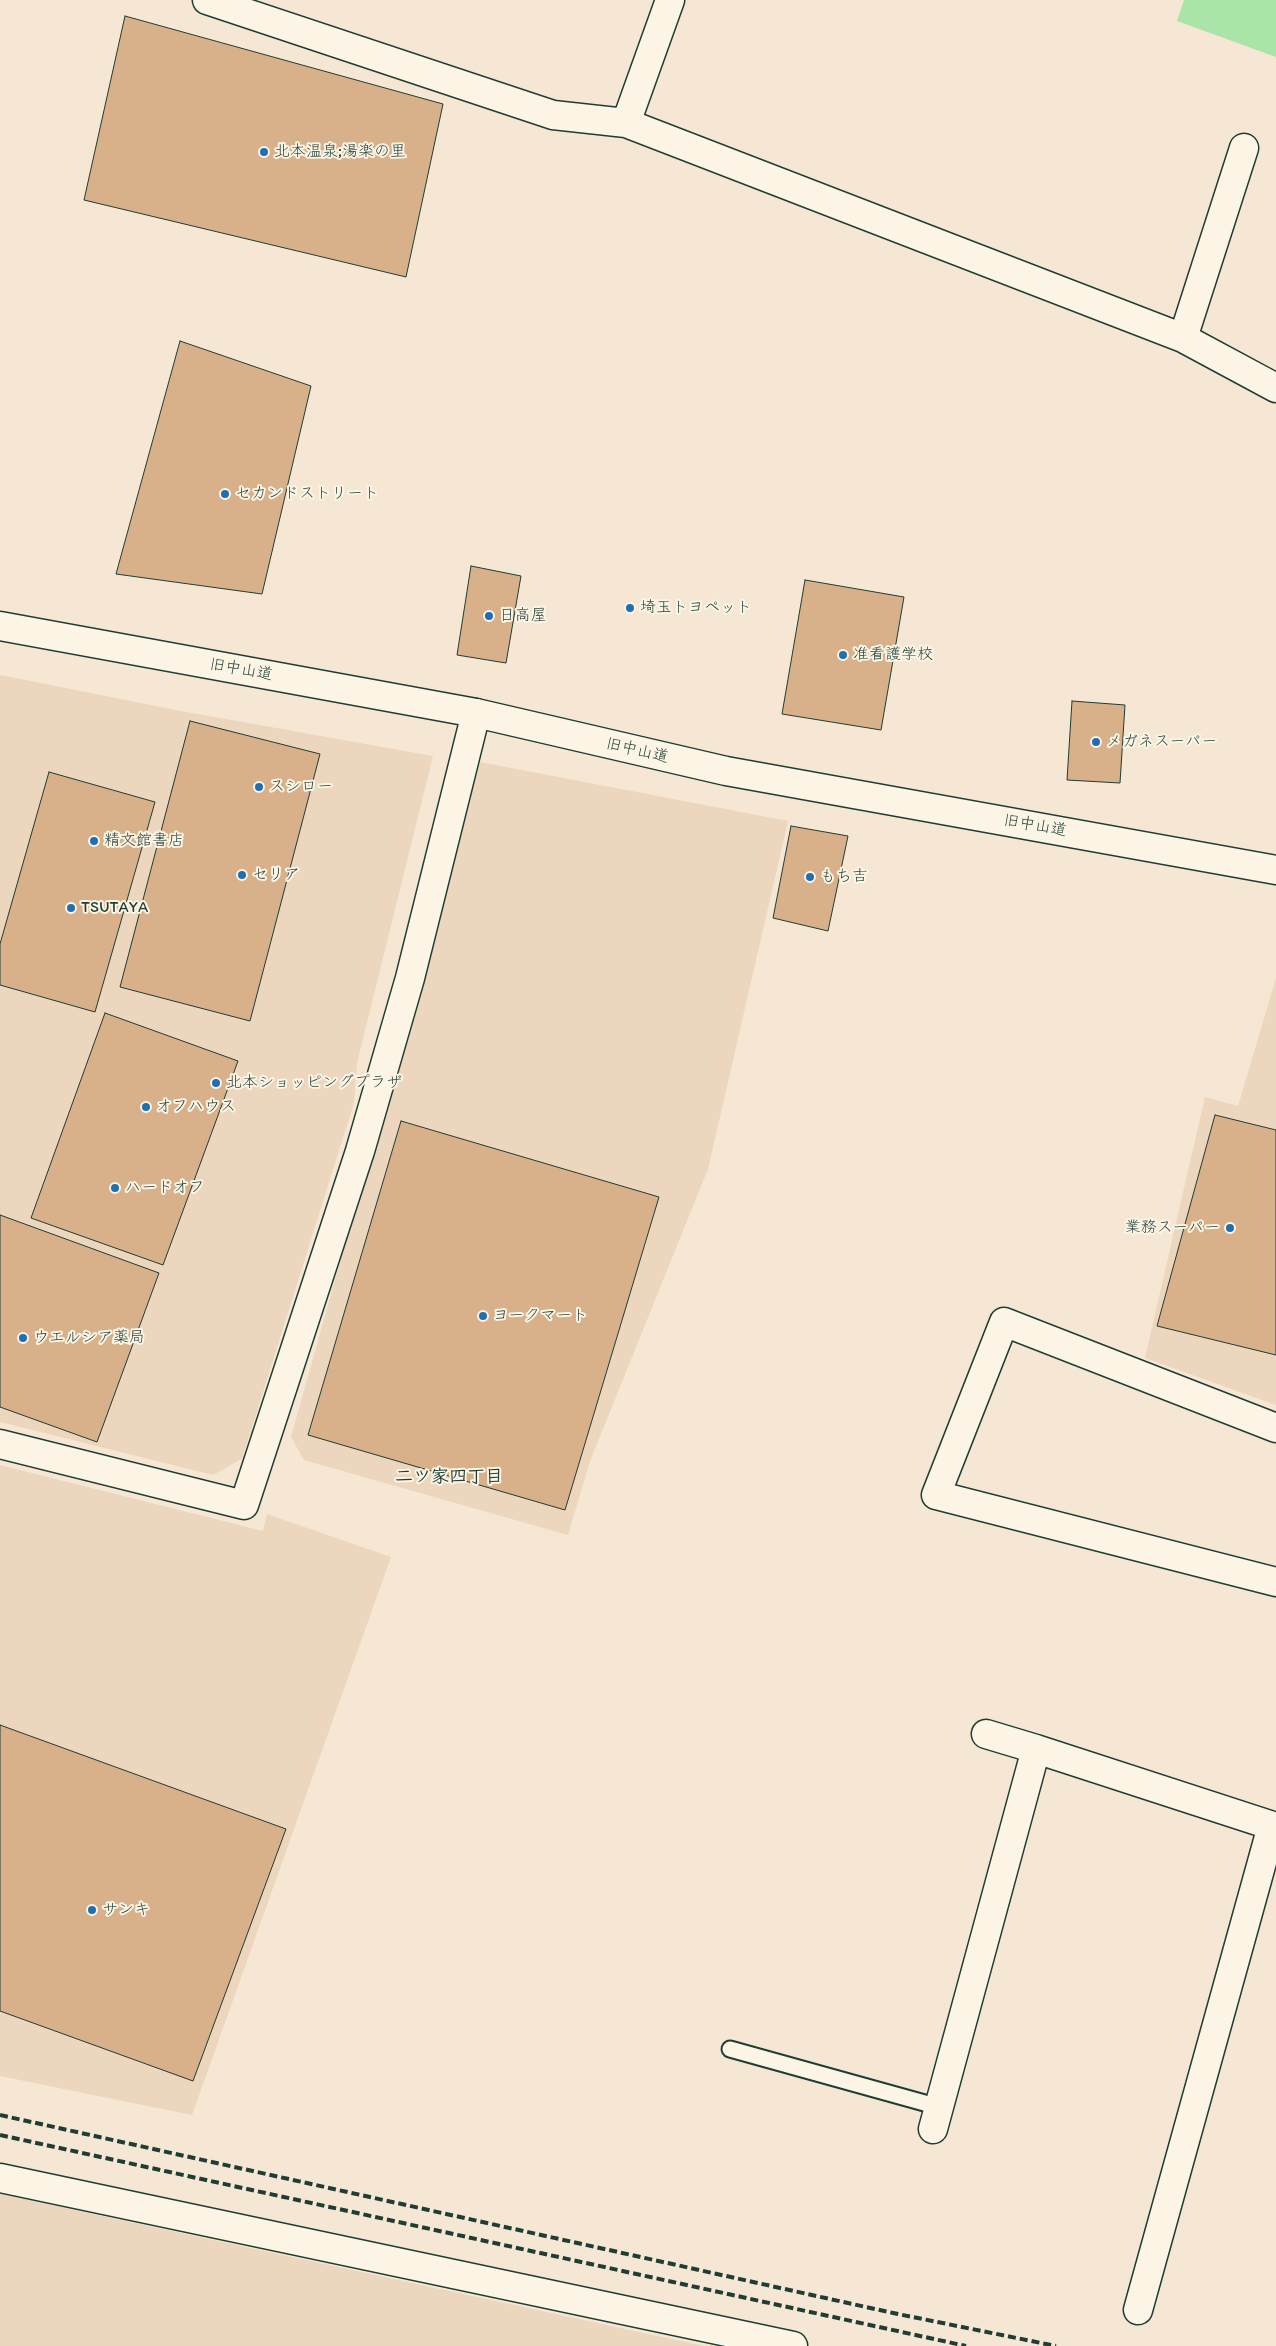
<!DOCTYPE html>
<html>
<head>
<meta charset="utf-8">
<style>
  body { margin:0 }
  canvas { display:block; background:#f5e7d3 }
</style>
</head>
<body>
<canvas width="1276" height="2346"></canvas>
<script>
const ctx = document.querySelector('canvas').getContext('2d');
ctx.lineJoin = 'round';
function paint(path, color) { ctx.fillStyle = color; ctx.fill(path, 'evenodd'); }
const poly = rows => new Path2D(rows.map(r => 'M' + r).join(''));
function stroke(path, color, width, dash) { ctx.strokeStyle = color; ctx.lineWidth = width; ctx.lineCap = dash ? 'butt' : 'round'; ctx.setLineDash(dash || []); ctx.stroke(path); }
function label(font, color, halo, rows, align = 'center') {
  ctx.font = font + ' Itim,"Klee One",sans-serif'; ctx.lineWidth = 4; ctx.setLineDash([]); ctx.textBaseline = 'middle'; ctx.strokeStyle = halo; ctx.fillStyle = color; for (const [text, x, y, turn = 0] of rows) {
    ctx.save(); ctx.translate(x, y); ctx.rotate((+turn || 0) * Math.PI / 180); ctx.textAlign = isNaN(turn) ? turn : align; if (halo) ctx.strokeText(text, 0, 0); ctx.fillText(text, 0, 0); ctx.restore();
  }
}
const built = poly([
  [0,675,181,711,433,756,357,1063,354,1103,242,1459,213,1475,0,1422],
  [480,762,788,821,708,1169,590,1461,568,1535,304,1460,291,1437],
  [1276,978,1276,1405,1145,1358,1205,1097,1238,1106],
  [0,1465,263,1531,267,1514,391,1557,192,2115,0,2076],
  [0,2194,704,2346,0,2346]
]);
const green = poly([
  [1184,0,1276,0,1276,57,1177,21]
]);
const building = poly([
  [125,16,443,104,406,277,84,200,125,16],
  [180,341,311,386,262,594,116,574,180,341],
  [471,566,521,576,506,663,457,655,471,566],
  [805,580,904,597,881,730,782,714,805,580],
  [1072,701,1125,705,1120,783,1067,780,1072,701],
  [190,721,320,754,250,1021,120,987,190,721],
  [49,772,155,802,95,1012,0,985,0,944,49,772],
  [791,826,848,836,828,931,773,918,791,826],
  [105,1013,238,1061,163,1265,31,1218,105,1013],
  [1215,1115,1276,1130,1276,1355,1157,1326,1215,1115],
  [401,1121,659,1197,565,1510,308,1435,401,1121],
  [0,1215,159,1273,97,1442,0,1407,0,1215],
  [0,1725,286,1829,193,2081,0,2011,0,1725]
]);
const lane = poly([
  [730,2049,939,2107]
]);
const street = poly([
  [207,0,553,115,626,123,1183,338,1276,388],
  [626,123,670,0],
  [1183,338,1244,148],
  [1276,1428,1004,1322,936,1495,1276,1582],
  [0,1444,244,1505,360,1151,410,978,476,713],
  [986,1734,1036,1749],
  [933,2129,1036,1749,1276,1827],
  [0,2178,793,2346],
  [1138,2310,1272,1826]
]);
const secondary = poly([
  [0,626,476,713,726,771,1276,870]
]);
const rail = poly([
  [0,2115,893,2313,1056,2346],
  [0,2135,966,2346]
]);
const markers = [
  [264,152,5,"#1f6fb2"],
  [225,494,5,"#1f6fb2"],
  [630,608,5,"#1f6fb2"],
  [489,616,5,"#1f6fb2"],
  [843,655,5,"#1f6fb2"],
  [1096,742,5,"#1f6fb2"],
  [259,787,5,"#1f6fb2"],
  [94,841,5,"#1f6fb2"],
  [242,875,5,"#1f6fb2"],
  [810,877,5,"#1f6fb2"],
  [71,908,5,"#1f6fb2"],
  [216,1083,5,"#1f6fb2"],
  [146,1107,5,"#1f6fb2"],
  [115,1188,5,"#1f6fb2"],
  [1230,1228,5,"#1f6fb2"],
  [483,1316,5,"#1f6fb2"],
  [23,1338,5,"#1f6fb2"],
  [92,1910,5,"#1f6fb2"]
];
const poiNames = [
  ["北本温泉;湯楽の里",274,152],
  ["セカンドストリート",235,494],
  ["埼玉トヨペット",640,608],
  ["日高屋",499,616],
  ["准看護学校",853,655],
  ["メガネスーパー",1106,742],
  ["スシロー",269,787],
  ["精文館書店",104,841],
  ["セリア",252,875],
  ["もち吉",820,877],
  ["TSUTAYA",81,908],
  ["北本ショッピングプラザ",226,1083],
  ["オフハウス",156,1107],
  ["ハードオフ",125,1188],
  ["業務スーパー",1220,1228,"right"],
  ["ヨークマート",493,1316],
  ["ウエルシア薬局",33,1338],
  ["サンキ",102,1910]
];
const streetNames = [
  ["旧中山道",241,670,10],
  ["旧中山道",637,751,13],
  ["旧中山道",1035,826,10]
];
const neighbourhoodNames = [
  ["二ツ家四丁目",449,1477]
];
paint(built, '#ecd6bd');
paint(green, '#a9e4a9');
paint(building, '#d8b089');
stroke(building, '#1f3d34', 1);
stroke(lane, '#1f3d34', 19);
stroke(street, '#1f3d34', 31);
stroke(secondary, '#1f3d34', 31);
stroke(lane, '#fcf5e5', 15);
stroke(street, '#fcf5e5', 28);
stroke(secondary, '#fcf5e5', 28);
stroke(rail, '#1f3d34', 4, [8, 4]);
for (const [x, y, r, color] of markers) { const dot = new Path2D(); dot.arc(x, y, r, 0, 2 * Math.PI); ctx.fillStyle = color; ctx.fill(dot); stroke(dot, '#fcf5e5', 2); }
label('16px', '#1f3d34', '#fcf5e5', poiNames, 'left');
label('16px', '#1f3d34', '#fcf5e5', streetNames);
label('bold 18px', '#1f3d34', '#fcf5e5', neighbourhoodNames);
</script>
</body>
</html>
